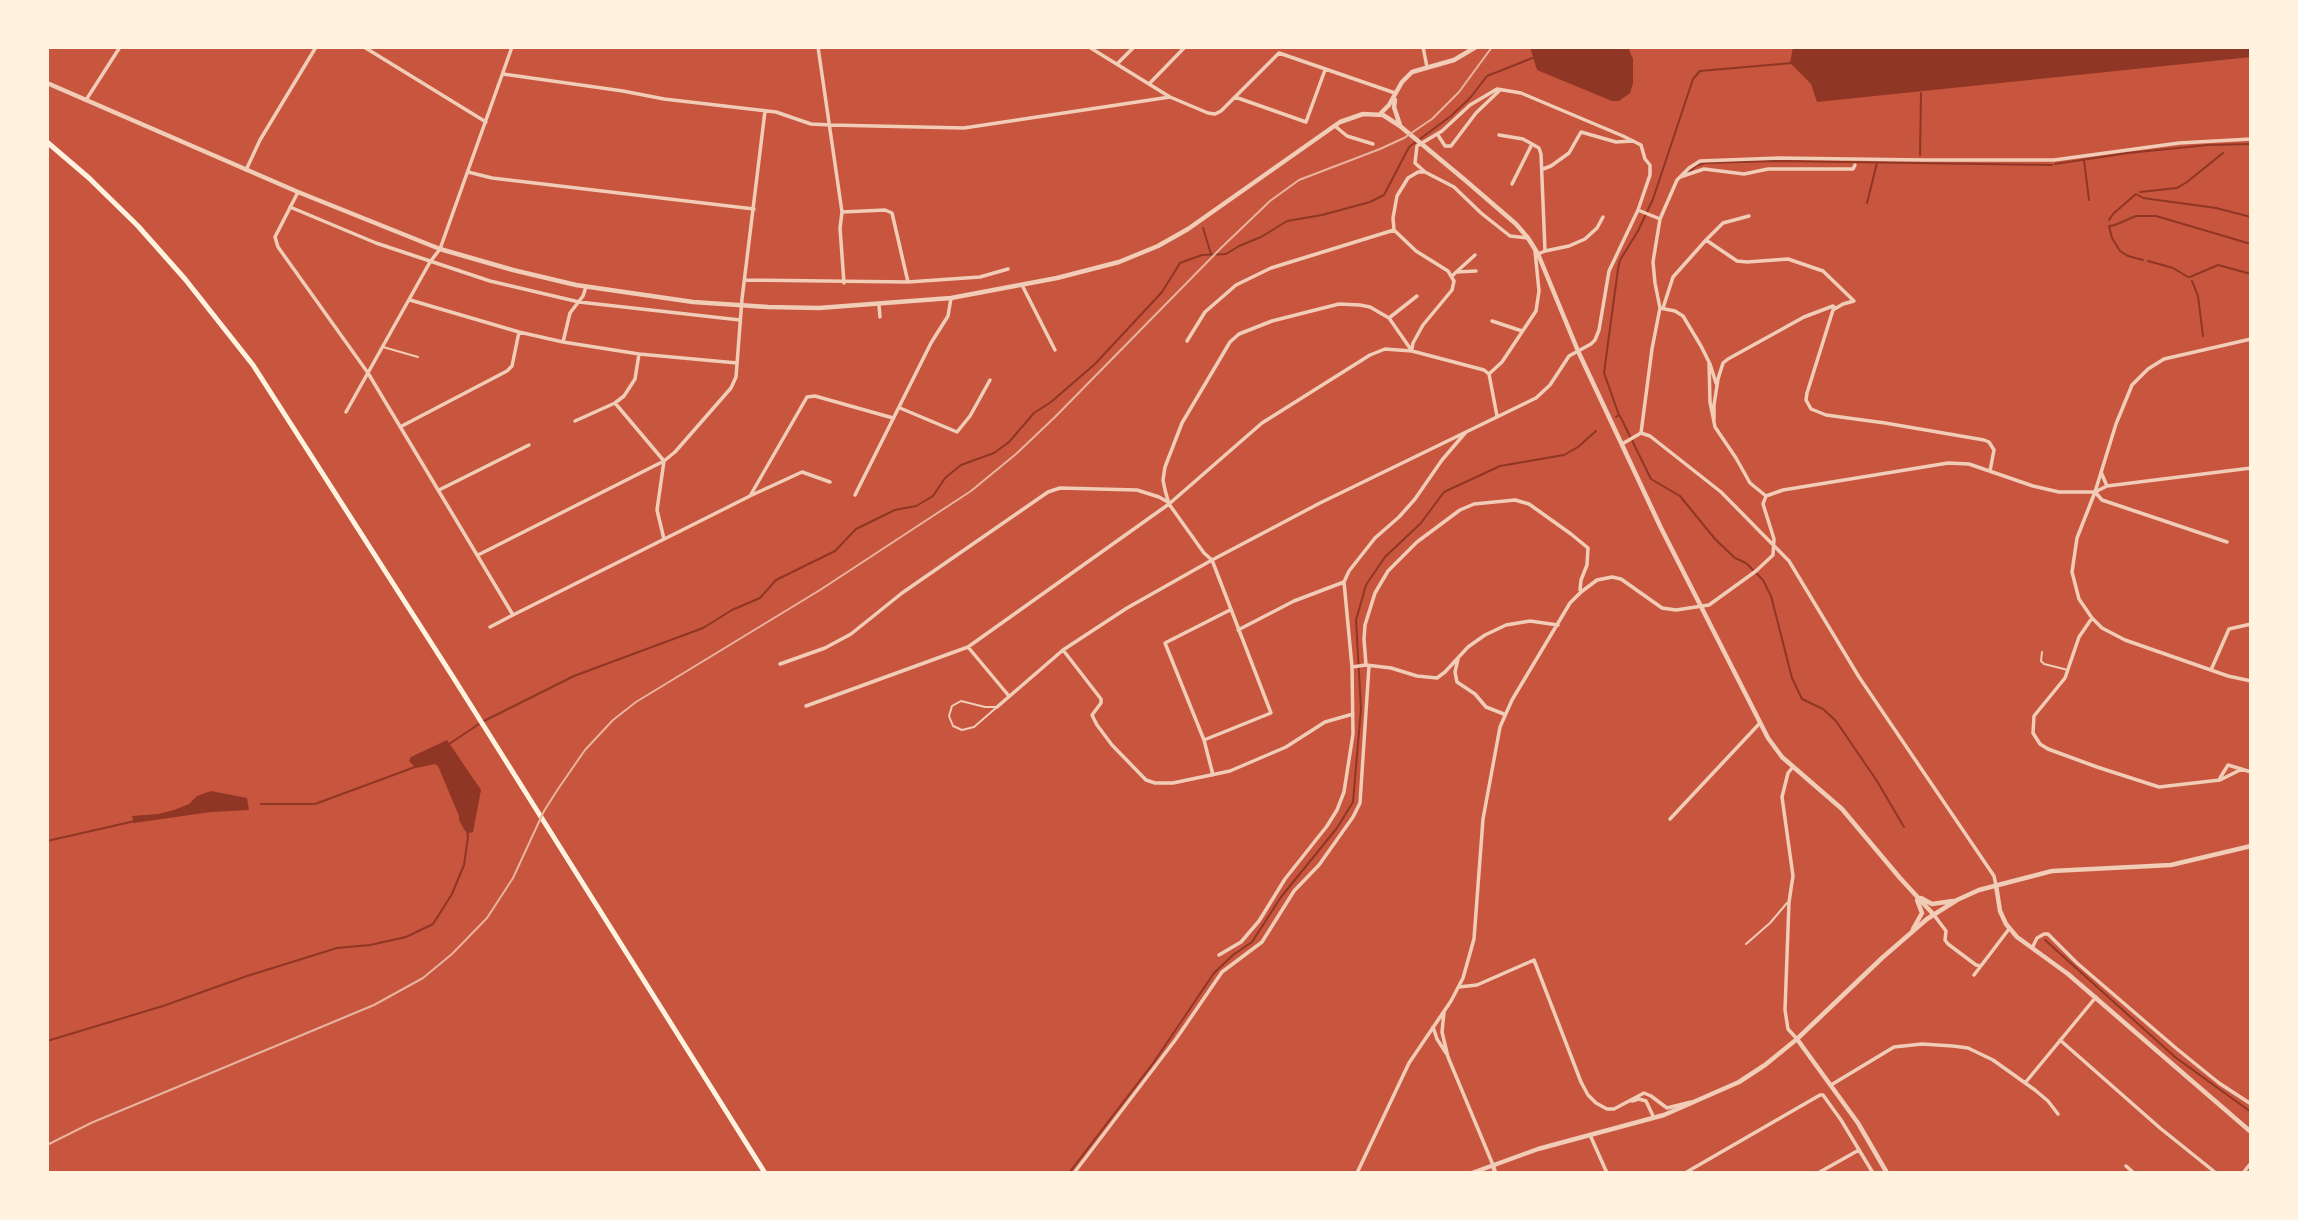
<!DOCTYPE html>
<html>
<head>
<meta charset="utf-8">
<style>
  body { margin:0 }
  #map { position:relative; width:2298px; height:1220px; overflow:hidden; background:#c8553d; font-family:Jost,sans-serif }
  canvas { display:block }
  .frame { position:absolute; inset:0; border:49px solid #fff3e0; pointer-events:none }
</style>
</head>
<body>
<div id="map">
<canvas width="2298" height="1220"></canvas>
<div class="frame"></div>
</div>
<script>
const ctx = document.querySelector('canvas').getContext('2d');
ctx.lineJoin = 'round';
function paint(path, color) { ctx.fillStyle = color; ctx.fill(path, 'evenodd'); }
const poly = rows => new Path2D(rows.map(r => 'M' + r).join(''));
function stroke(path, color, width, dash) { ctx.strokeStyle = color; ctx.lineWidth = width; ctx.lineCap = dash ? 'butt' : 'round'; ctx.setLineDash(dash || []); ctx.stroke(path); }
const water = poly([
  [1530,47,1628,47,1633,59,1633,83,1630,93,1619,101,1612,101,1537,70],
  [1793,47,2251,47,2251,57,1817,102,1811,84,1790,63],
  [447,740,481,790,473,832,469,833,465,831,459,820,459,816,438,766,435,764,416,768,409,761,411,757],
  [211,791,247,798,249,810,211,812,134,823,132,816,158,814,174,810,189,804,197,796]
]);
const stream = poly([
  [1920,155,1921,93],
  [2084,160,2089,200],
  [2055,164,2128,153,2208,145,2251,144],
  [1689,172,1696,166,1705,163,1776,161,2052,165],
  [2140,192,2177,188,2187,182,2223,153],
  [2136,194,2143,198,2216,208,2251,217],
  [1867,203,1877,163],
  [2109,220,2113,214,2136,194],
  [1203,228,1211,254],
  [2143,260,2128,256,2120,251,2112,238,2109,226,2115,225,2136,216,2156,216,2251,244],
  [2148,261,2173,268,2188,277],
  [2190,277,2218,265,2251,274],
  [2192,281,2198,296,2203,336],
  [1620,416,1651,479,1680,496,1715,539,1735,558,1746,563,1763,580,1771,596,1792,678,1802,699,1823,709,1836,721,1877,781,1904,827],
  [1616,417,1619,415,1604,373,1618,269,1620,260,1638,231,1653,199,1693,79,1700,71,1792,63],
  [484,721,574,676,703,628,732,610,760,598,776,580,835,551,856,529,895,510,916,506,933,496,945,478,961,465,994,453,1009,442,1034,413,1051,402,1095,364,1162,292,1180,263,1202,255,1226,254,1239,246,1261,237,1287,221,1322,215,1370,202,1384,195,1409,147,1451,116,1470,98,1487,76,1535,57],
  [449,744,479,724],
  [261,804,315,804,415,767],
  [47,841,135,821],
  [2045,940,2175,1057,2251,1112],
  [47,1041,163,1006,247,976,337,948,370,945,406,937,433,924,452,894,464,865,468,837,467,830],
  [1069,1173,1154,1062,1214,973,1233,955,1252,942,1281,897,1337,828,1353,802,1361,709,1356,620,1366,585,1385,557,1421,523,1444,492,1500,466,1564,455,1578,447,1596,431]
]);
const service = poly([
  [383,347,418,357],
  [2042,652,2041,661,2044,664,2068,670],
  [961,701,985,707,997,707,974,727,962,730,953,726,949,716,952,706,961,701],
  [1746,944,1770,923,1787,903]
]);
const minor = poly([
  [364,47,486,122],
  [818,47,842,212,840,228,844,283],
  [1089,47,1170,97,1208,113,1215,114,1221,111,1279,53,1395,93],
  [1423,47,1427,67],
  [1117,64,1134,47],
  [503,74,623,91,664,99,776,112,811,124,830,125,964,128,1170,97],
  [1149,84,1185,47],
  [1235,97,1306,122,1325,70],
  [86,100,120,47],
  [1335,126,1347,136,1373,144],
  [1438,135,1445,146,1451,146,1476,113,1500,90],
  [1499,135,1523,139,1532,144,1539,148,1541,154,1545,251,1538,254],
  [1543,169,1551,166,1569,153,1581,132,1616,142,1633,141],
  [246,170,260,140,316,47],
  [468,172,492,178,754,209],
  [1680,177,1704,169,1744,174,1768,169,1853,169,1855,165],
  [1512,184,1532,144],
  [298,192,275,237,278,247,368,373,513,615,490,627],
  [290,207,376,243,490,281,579,302,740,320],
  [1638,210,1660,219],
  [842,212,885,210,892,213,908,282],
  [1394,230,1416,251,1448,271,1454,281,1452,290,1423,325,1413,343,1412,349],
  [1706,240,1737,261,1747,262,1788,259,1823,271,1854,301,1843,304,1833,310],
  [1545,251,1569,246,1585,239,1597,228,1603,217],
  [1457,272,1476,271],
  [1453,275,1475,255],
  [745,280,908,282,980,277,1008,269],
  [1022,285,1055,350],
  [410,300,519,332,563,342,639,354,737,363],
  [879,305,880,317],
  [1660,308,1675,311,1683,316,1701,346,1709,362,1710,402,1715,427,1736,458,1750,483,1766,496],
  [1663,308,1673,277,1706,240,1723,223,1749,216],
  [1833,310,1807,393,1806,400,1811,409,1826,415,1885,423,1984,440,1989,442,1994,450,1990,471],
  [1389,318,1417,296],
  [1492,321,1522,331],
  [2251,339,2164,359,2148,369,2132,385,2116,424,2095,492,2077,538,2072,572,2079,599,2092,618,2102,628,2125,640,2228,676,2251,681],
  [1187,341,1205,312,1236,285,1271,268,1394,230,1393,218,1397,196,1408,178,1418,172,1425,172,1454,187,1481,213,1510,236,1528,238],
  [563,342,570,313,583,296,586,287],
  [1710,364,1716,383],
  [1489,374,1502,362,1536,311,1539,291,1535,251],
  [615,403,664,461,657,510,664,539],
  [900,408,957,432,970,416,990,380],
  [346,412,430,262,440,249,512,47],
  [1714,420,1714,405,1718,379,1723,363,1728,359,1804,317,1833,306,1835,308],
  [575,421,615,403,624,396,635,379,639,354],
  [400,427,507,371,512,366,519,332],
  [1641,433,1652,349,1660,308,1655,283,1653,262,1660,219,1677,180,1689,168,1700,161,1779,158,1925,160,2054,160,2179,143,2251,139],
  [1641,433,1650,436,1721,492,1789,561,1859,677,1994,876,1996,885],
  [1622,444,1641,433],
  [2101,472,2107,486],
  [439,490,529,445],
  [2095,492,2102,500,2227,542],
  [752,495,802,472,830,482],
  [855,495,931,343,948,316,951,298],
  [1766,496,1783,490,1948,463,1969,464,2033,486,2059,492,2095,492,2107,486,2251,468],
  [478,555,664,461,675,452,731,388,736,377,742,299,765,111],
  [513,615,750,496,807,397,815,396,893,418],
  [2092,618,2079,637,2065,678,2034,716,2033,733,2040,744,2048,749,2097,767,2159,787,2220,780,2242,769],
  [1238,630,1294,601,1344,582],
  [968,647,1009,696],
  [1063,650,1101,699,1101,703,1092,715,1097,725,1112,745,1146,780,1155,783,1173,783,1230,771,1286,747,1325,722,1353,714],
  [1458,659,1455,672,1457,682,1475,694,1486,707,1504,714],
  [780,664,825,648,851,634,902,593,1048,492,1060,488,1137,490,1159,497,1168,502],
  [1366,665,1364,639,1365,625,1375,593,1388,571,1417,542,1460,510,1474,504,1515,500,1529,504,1571,534,1588,548,1587,565,1581,580,1580,590],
  [1352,667,1366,665,1391,668,1417,676,1437,678,1445,672,1468,647,1485,635,1506,625,1530,621,1558,625],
  [2211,670,2229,629,2251,624],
  [806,706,968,647,1169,504,1262,423,1370,355,1385,349,1412,351,1484,370,1489,374,1497,416],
  [997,707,1063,650,1127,608,1212,560,1320,503,1536,398,1550,385,1569,356,1591,344,1595,340,1599,330,1609,271,1638,210,1650,175,1650,165,1645,159,1641,145,1623,136,1521,93,1497,89,1470,105,1442,131,1417,146,1415,163,1425,172],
  [1204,740,1271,713,1212,560,1204,553,1169,504,1165,490,1163,480,1165,467,1182,423,1230,342,1239,334,1272,321,1339,304,1360,305,1370,307,1389,318,1412,351],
  [1793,767,1788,773,1782,797,1793,876,1789,902,1785,1010,1788,1029,1797,1039],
  [1213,775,1204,740,1165,643,1230,610],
  [2220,778,2228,765,2251,772],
  [1670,819,1760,723],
  [1934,915,1946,931,1945,940,1948,944,1976,965,1981,966],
  [2032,948,2037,938,2044,934,2048,934,2077,963,2177,1049,2219,1083,2251,1104],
  [1219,955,1241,942,1259,921,1285,879,1327,826,1337,810,1344,792,1353,734,1352,667,1344,582,1349,571,1375,538,1399,517,1415,499,1442,460,1466,432],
  [1974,975,2009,929],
  [1459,987,1477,985,1534,960,1581,1082,1588,1095,1596,1103,1607,1109,1614,1109,1644,1093,1651,1096,1667,1108,1691,1102],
  [1444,1012,1442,1032,1448,1057,1493,1165],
  [1433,1027,1437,1039,1446,1053],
  [2060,1040,2160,1128,2216,1173],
  [2025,1083,2096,997],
  [1831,1085,1894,1047,1922,1044,1953,1046,1968,1048,1993,1060,2035,1090,2048,1101,2058,1114],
  [1632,1101,1639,1099,1646,1101,1654,1118],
  [1590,1135,1607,1173],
  [2126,1166,2134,1173],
  [1074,1173,1176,1039,1222,972,1262,942,1294,891,1319,865,1353,817,1360,803,1369,666],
  [1357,1173,1409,1063,1451,1001,1463,978,1474,939,1483,819,1500,727,1512,700,1570,603,1581,592,1597,580,1612,577,1621,579,1662,608,1676,610,1709,605,1756,571,1773,555,1774,539,1763,504,1766,496],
  [1685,1173,1820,1095,1823,1095,1841,1120,1873,1173],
  [1818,1173,1859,1150],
  [2243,1173,2251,1163]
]);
const tertiary = poly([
  [47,83,298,192,440,249,513,270,576,285,693,302,768,307,819,308,951,298,1057,278,1119,262,1158,246,1188,229,1340,122,1363,114,1383,115,1400,126,1465,180,1516,224,1528,238,1538,254,1578,351,1661,528,1768,738,1782,757,1842,809,1900,878,1934,915],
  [1395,100,1394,107,1400,125],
  [1381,113,1389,105,1402,82,1412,72,1454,60,1476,47],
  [1996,885,2000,911,2006,924,2017,937,2068,974,2251,1132],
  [1921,898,1932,904,1953,901],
  [1913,929,1922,913,1917,900],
  [1797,1039,1858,1123,1887,1173],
  [1493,1165,1495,1173],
  [1472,1173,1538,1149,1664,1115,1739,1082,1765,1065,1797,1039,1882,958,1927,919,1957,900,1979,890,2052,871,2171,865,2251,846]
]);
const primary = poly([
  [47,142,89,178,138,226,185,279,253,365,453,677,765,1173]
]);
const rail = poly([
  [47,1145,91,1123,374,1005,423,978,452,954,487,918,513,878,544,811,558,789,585,750,613,720,636,702,820,590,971,491,1016,454,1055,417,1221,248,1270,201,1299,180,1380,149,1404,138,1432,119,1459,92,1492,47]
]);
paint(water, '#8f3625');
stroke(stream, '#8f3625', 2);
stroke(service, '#f1ccb7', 2);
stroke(minor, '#f1ccb7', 3.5);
stroke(tertiary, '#f1ccb7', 4.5);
stroke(primary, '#fff3e0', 5);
stroke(rail, '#e9b49f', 2);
</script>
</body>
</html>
